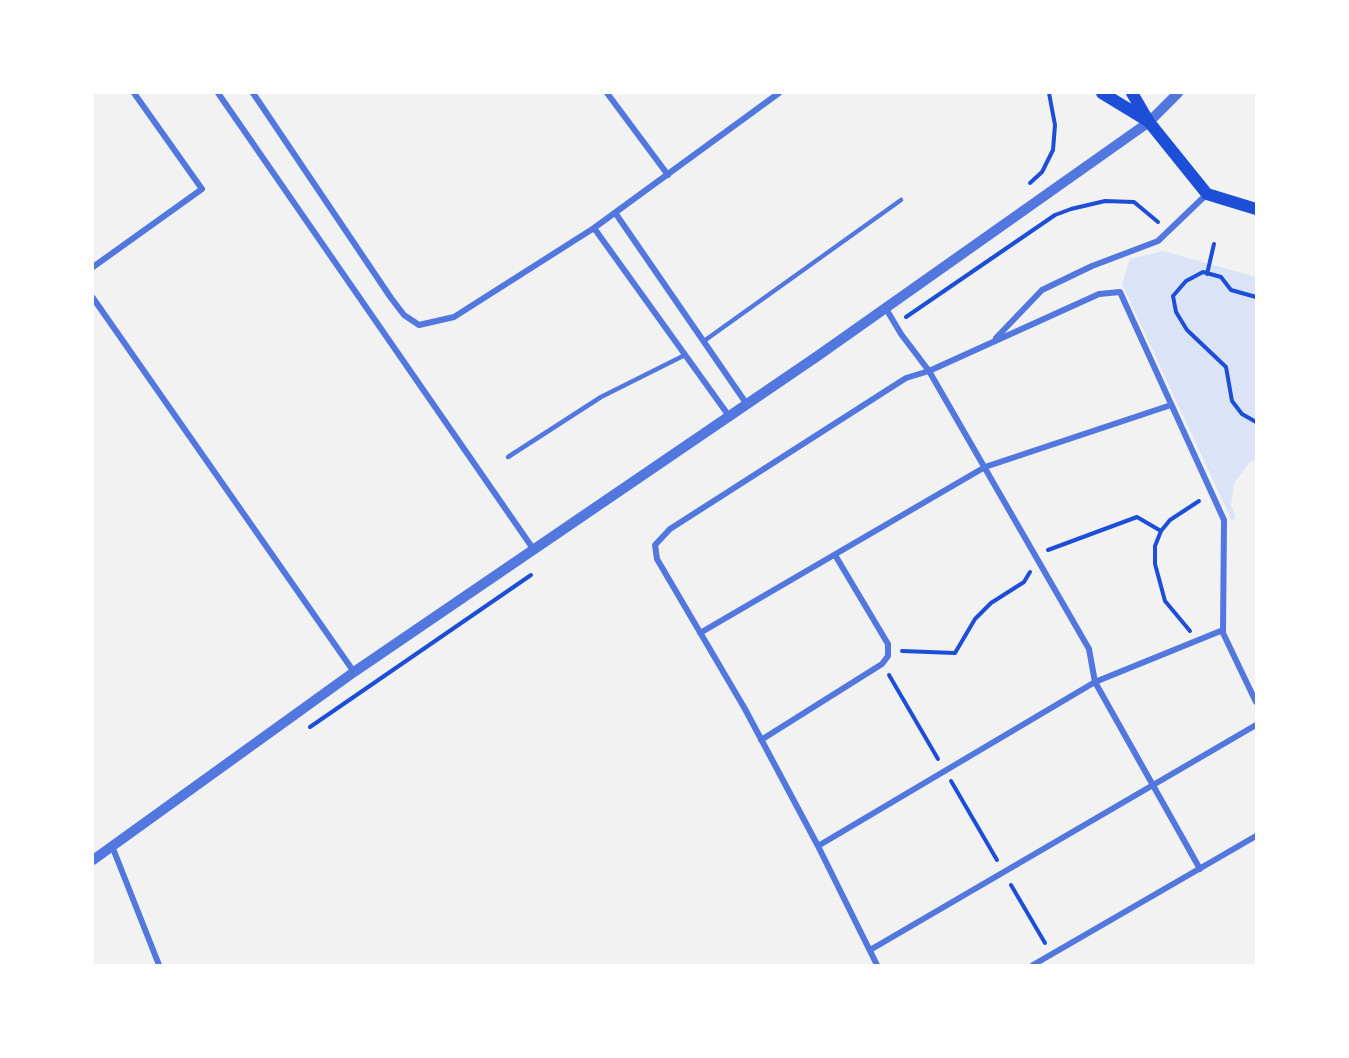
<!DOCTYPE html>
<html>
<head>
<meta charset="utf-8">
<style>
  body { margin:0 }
  #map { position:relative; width:1349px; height:1058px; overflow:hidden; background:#f2f2f2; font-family:Mulish,sans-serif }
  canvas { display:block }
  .frame { position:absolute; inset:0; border:94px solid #fff; pointer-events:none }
</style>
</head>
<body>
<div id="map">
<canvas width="1349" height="1058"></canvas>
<div class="frame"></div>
</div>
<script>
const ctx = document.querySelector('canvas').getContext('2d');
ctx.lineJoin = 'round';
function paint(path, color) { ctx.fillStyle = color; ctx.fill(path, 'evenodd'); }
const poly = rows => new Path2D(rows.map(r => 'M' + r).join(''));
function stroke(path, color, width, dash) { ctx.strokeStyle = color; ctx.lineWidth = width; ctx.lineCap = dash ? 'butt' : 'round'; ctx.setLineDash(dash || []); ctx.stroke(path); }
const green = poly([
  [1163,251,1256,277,1256,459,1249,463,1234,483,1231,505,1236,518,1232,521,1122,284,1130,259]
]);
const path = poly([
  [1030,183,1042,172,1053,150,1055,125,1049,93],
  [1207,274,1214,244],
  [1256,297,1231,290,1221,277,1203,272,1186,281,1173,296,1176,312,1187,330,1226,367,1232,401,1242,414,1256,422],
  [906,317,1055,215,1071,209,1105,201,1134,202,1158,222],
  [1048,550,1137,517,1161,531],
  [1190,631,1165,601,1155,564,1155,546,1161,531,1170,520,1199,501],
  [902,651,955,653,975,619,991,603,1024,582,1030,572],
  [889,675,938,759],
  [310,727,531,575],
  [951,781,997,860],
  [1011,885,1045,943]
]);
const service = poly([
  [704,341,901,200],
  [508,457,601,397,685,355]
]);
const minor = poly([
  [218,93,534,550],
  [253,93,391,298,404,315,419,325,454,317,594,228,779,93],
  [607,93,668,175],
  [616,214,746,403],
  [594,228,729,416],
  [93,267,202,189,134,93],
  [93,298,354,672],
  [885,307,901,334,929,371,1089,649,1095,682,1200,869],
  [996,338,1042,290,1092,266,1158,241,1207,194],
  [700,633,985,467,1171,405],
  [761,740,882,664,888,656,888,644,835,555],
  [112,846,159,965],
  [818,846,1095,682,1223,630],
  [870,950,1256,725],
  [877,965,818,846,745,709,657,559,655,545,670,529,906,378,929,371,1099,294,1120,292,1224,520,1223,633,1256,702],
  [1033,965,1256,836]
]);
const tertiary = poly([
  [93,860,354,672,819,355,1149,122,1178,93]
]);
const secondary = poly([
  [1102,93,1148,121],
  [1132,93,1149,122,1207,194,1256,209]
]);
paint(green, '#dbe4f7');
stroke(path, '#1d4ed8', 4);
stroke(service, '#5277de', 4.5);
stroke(minor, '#5277de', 6);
stroke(tertiary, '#5277de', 10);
stroke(secondary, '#1d4ed8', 12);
</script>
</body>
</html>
